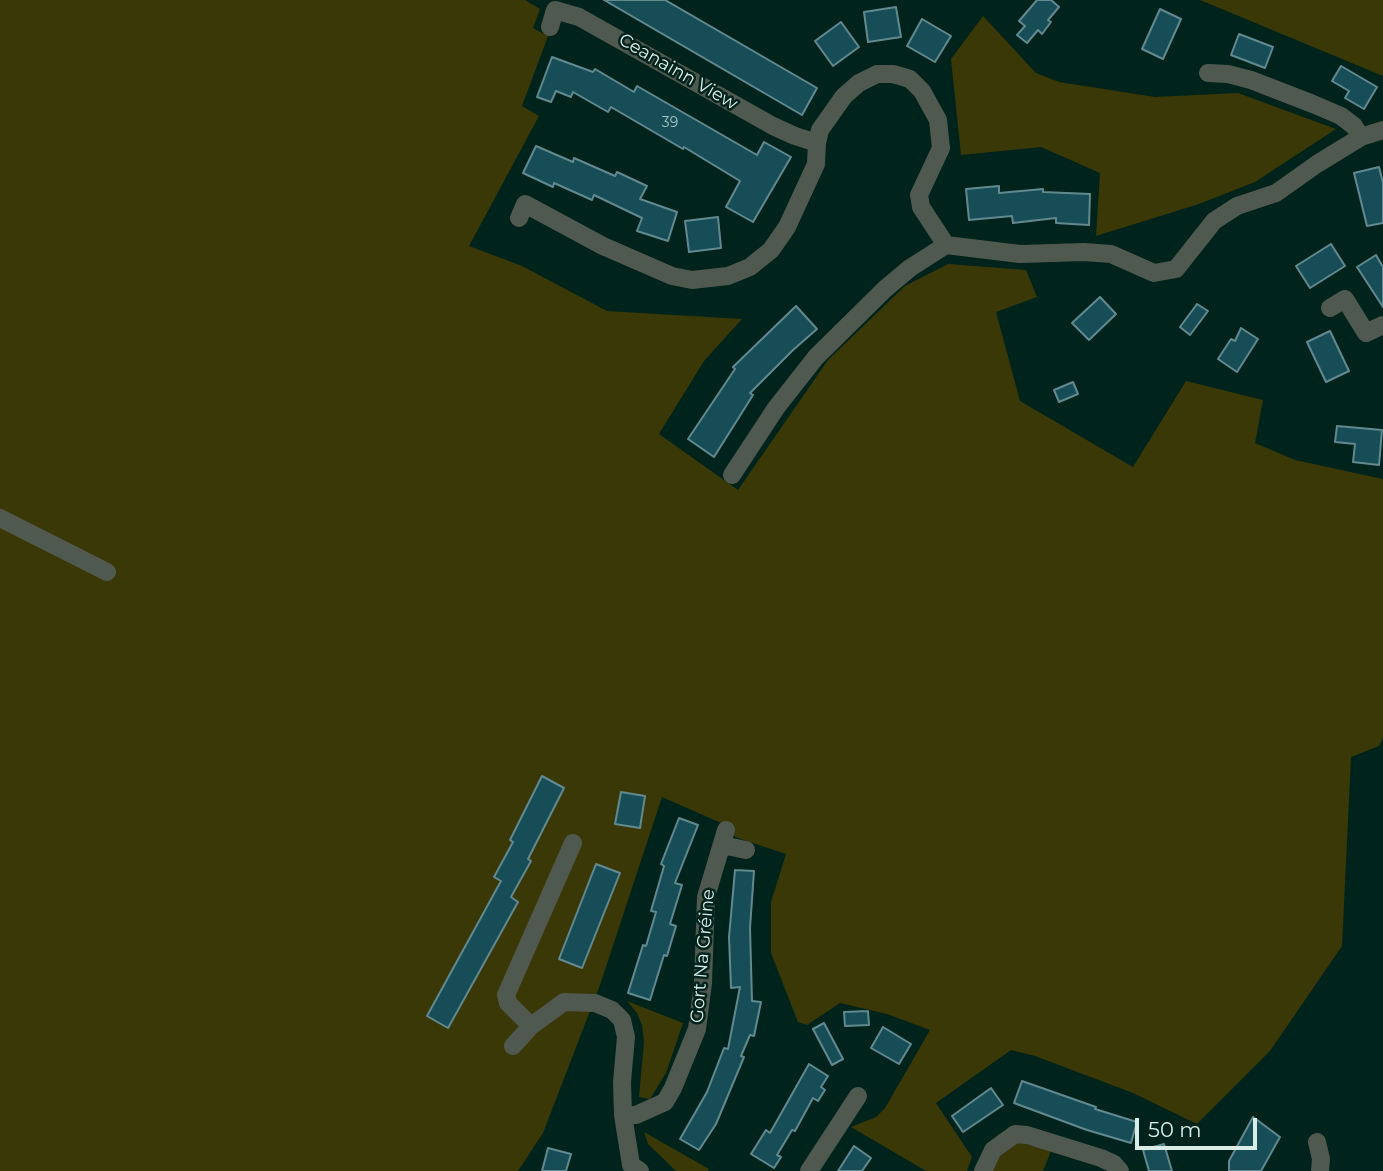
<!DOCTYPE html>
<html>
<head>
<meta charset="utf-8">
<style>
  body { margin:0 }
  #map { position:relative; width:1383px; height:1171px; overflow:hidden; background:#00231b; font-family:Montserrat,sans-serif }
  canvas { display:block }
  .scale { position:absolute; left:1135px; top:1118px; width:122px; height:32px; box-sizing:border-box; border:4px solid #d9ece6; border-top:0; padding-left:9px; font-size:21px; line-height:24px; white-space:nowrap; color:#d9ece6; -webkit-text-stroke:5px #00231b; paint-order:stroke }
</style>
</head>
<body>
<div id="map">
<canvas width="1383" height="1171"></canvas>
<div class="scale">50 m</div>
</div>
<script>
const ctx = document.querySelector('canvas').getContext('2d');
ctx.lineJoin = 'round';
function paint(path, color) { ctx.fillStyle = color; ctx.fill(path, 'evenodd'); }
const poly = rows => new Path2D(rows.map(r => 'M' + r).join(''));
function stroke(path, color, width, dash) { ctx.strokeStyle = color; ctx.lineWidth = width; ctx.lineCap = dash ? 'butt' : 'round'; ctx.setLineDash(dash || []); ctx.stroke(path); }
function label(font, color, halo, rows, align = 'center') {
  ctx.font = font + ' Montserrat,sans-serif'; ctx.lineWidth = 5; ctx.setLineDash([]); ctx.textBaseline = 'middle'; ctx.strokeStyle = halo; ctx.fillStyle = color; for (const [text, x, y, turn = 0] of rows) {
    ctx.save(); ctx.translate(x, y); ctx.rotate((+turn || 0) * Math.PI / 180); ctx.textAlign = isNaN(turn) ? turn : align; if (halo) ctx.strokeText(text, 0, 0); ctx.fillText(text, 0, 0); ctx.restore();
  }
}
const green = poly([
  [0,0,525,0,540,9,533,28,548,36,522,106,539,116,469,246,522,266,607,311,742,319,704,361,659,434,738,490,828,360,905,286,948,264,1026,270,1037,297,996,312,1020,401,1133,467,1186,381,1263,400,1255,443,1295,460,1383,479,1383,738,1379,746,1351,757,1342,946,1270,1051,1197,1124,1133,1093,1035,1056,1011,1050,936,1103,972,1157,967,1171,926,1171,851,1127,876,1117,885,1108,930,1030,887,1014,840,1003,807,1025,798,1022,771,953,771,902,786,854,735,837,728,826,662,797,600,985,543,1133,518,1171,0,1171],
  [1200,0,1383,0,1383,76],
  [983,16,1036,73,1059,82,1155,97,1238,93,1336,129,1255,182,1199,204,1096,236,1100,173,1041,147,961,155,951,59],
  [627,1001,683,1023,666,1073,650,1099,639,1097,644,1042,642,1025,637,1013],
  [644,1132,709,1169,708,1171,676,1171,648,1144],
  [1018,1142,1051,1151,1043,1171,988,1171,992,1162]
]);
const building = poly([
  [604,0,665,0,817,88,802,115,604,0],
  [1037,0,1051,0,1059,7,1048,20,1051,22,1042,34,1038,30,1027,43,1017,35,1025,26,1019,21,1037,0],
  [896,7,901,37,868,42,864,12,896,7],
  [1160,9,1181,19,1163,59,1142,49,1160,9],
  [922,19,951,36,935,62,907,46,922,19],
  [841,22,859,47,833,66,815,41,841,22],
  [1239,34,1273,47,1265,68,1231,55,1239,34],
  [552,57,593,72,595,69,634,92,637,86,757,155,764,142,791,157,753,222,726,207,740,181,684,147,683,149,611,107,608,112,573,92,571,97,556,91,551,102,537,97,552,57],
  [1341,66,1377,87,1364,109,1345,98,1349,91,1332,81,1341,66],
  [536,146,573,162,574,158,615,176,617,172,647,186,640,199,677,212,668,241,637,231,642,218,594,195,592,200,554,183,553,187,523,173,536,146],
  [1379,167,1383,183,1383,223,1367,226,1354,173,1379,167],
  [999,186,999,193,1043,189,1043,192,1090,194,1089,225,1056,223,1056,218,1013,223,1012,216,969,220,966,189,999,186],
  [718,217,721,248,689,252,685,221,718,217],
  [1331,244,1345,266,1310,288,1296,266,1331,244],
  [1376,255,1383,267,1383,307,1357,267,1376,255],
  [1100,297,1116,314,1089,340,1072,323,1100,297],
  [1197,304,1208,311,1190,335,1180,327,1197,304],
  [796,306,817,329,793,350,750,393,753,395,714,457,688,439,735,369,733,367,796,306],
  [1241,328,1258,339,1237,372,1218,359,1231,339,1235,341,1241,328],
  [1330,331,1349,371,1326,382,1307,342,1330,331],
  [1073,382,1078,394,1059,402,1054,390,1073,382],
  [1337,426,1382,430,1379,465,1353,462,1355,444,1335,442,1337,426],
  [542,776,564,788,528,859,531,861,511,897,518,902,448,1028,427,1016,501,881,494,877,513,842,510,840,542,776],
  [621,792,645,796,640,828,615,824,621,792],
  [679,818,698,825,675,883,682,885,670,924,676,926,667,956,664,955,650,1000,628,993,643,945,646,946,656,912,651,911,664,866,661,864,679,818],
  [596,864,620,873,582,968,559,959,596,864],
  [735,870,754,871,750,928,752,1001,761,1002,754,1036,750,1035,741,1056,744,1057,716,1124,699,1150,680,1139,707,1092,724,1048,728,1049,740,987,731,988,729,937,735,870],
  [868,1011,869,1025,845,1026,844,1012,868,1011],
  [824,1023,843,1059,832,1065,813,1029,824,1023],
  [883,1027,911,1044,899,1064,871,1048,883,1027],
  [809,1064,828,1076,821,1087,825,1090,818,1101,813,1098,795,1131,792,1130,777,1155,781,1157,774,1168,751,1154,766,1130,770,1133,809,1064],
  [1022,1081,1096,1107,1095,1109,1137,1122,1131,1143,1087,1130,1014,1103,1022,1081],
  [991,1088,1003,1105,963,1132,952,1116,991,1088],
  [1253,1117,1280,1137,1261,1171,1229,1171,1229,1161,1253,1117],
  [1164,1144,1172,1171,1149,1171,1143,1150,1164,1144],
  [854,1146,871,1158,862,1171,838,1171,854,1146],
  [548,1148,571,1154,566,1171,542,1171,548,1148]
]);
const minor = poly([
  [550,27,555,10,579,17,773,126,795,136,817,143],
  [1208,73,1228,74,1251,80,1313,104,1341,116,1354,126,1361,137],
  [519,218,525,204,603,246,672,276,692,280,728,276,750,267,771,250,787,227,816,164,817,143,820,130,844,96,859,83,877,74,893,74,910,79,922,91,938,120,941,148,919,195,921,207,946,245,910,268,885,289,816,357,776,408,732,475],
  [946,245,1020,254,1084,252,1111,254,1154,273,1176,269,1214,221,1237,206,1276,193,1317,164,1361,137,1383,130],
  [1330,308,1345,299,1366,333,1383,325],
  [0,518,107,572],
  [722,845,746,850],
  [531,1026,508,1003,506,995,573,843],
  [513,1046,531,1026,564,1002,595,1003,612,1010,622,1020,626,1037,622,1082,623,1115,631,1165,640,1171],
  [623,1115,636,1115,665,1102,673,1088,697,1029,703,983,706,897,726,830],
  [1317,1142,1321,1159,1320,1171],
  [809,1171,858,1096],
  [983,1171,993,1150,1015,1134,1027,1135,1101,1158,1114,1164,1120,1171]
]);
const numberNames = [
  ["39",670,123]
];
const streetNames = [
  ["Ceanainn View",678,72,30],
  ["Gort Na Gréine",703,956,-85]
];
paint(green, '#3b3807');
paint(building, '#174d56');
stroke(building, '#628990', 2);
stroke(minor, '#50594f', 18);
label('14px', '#a8c4c2', null, numberNames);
label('18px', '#d9ece6', '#00231b', streetNames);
</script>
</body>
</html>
